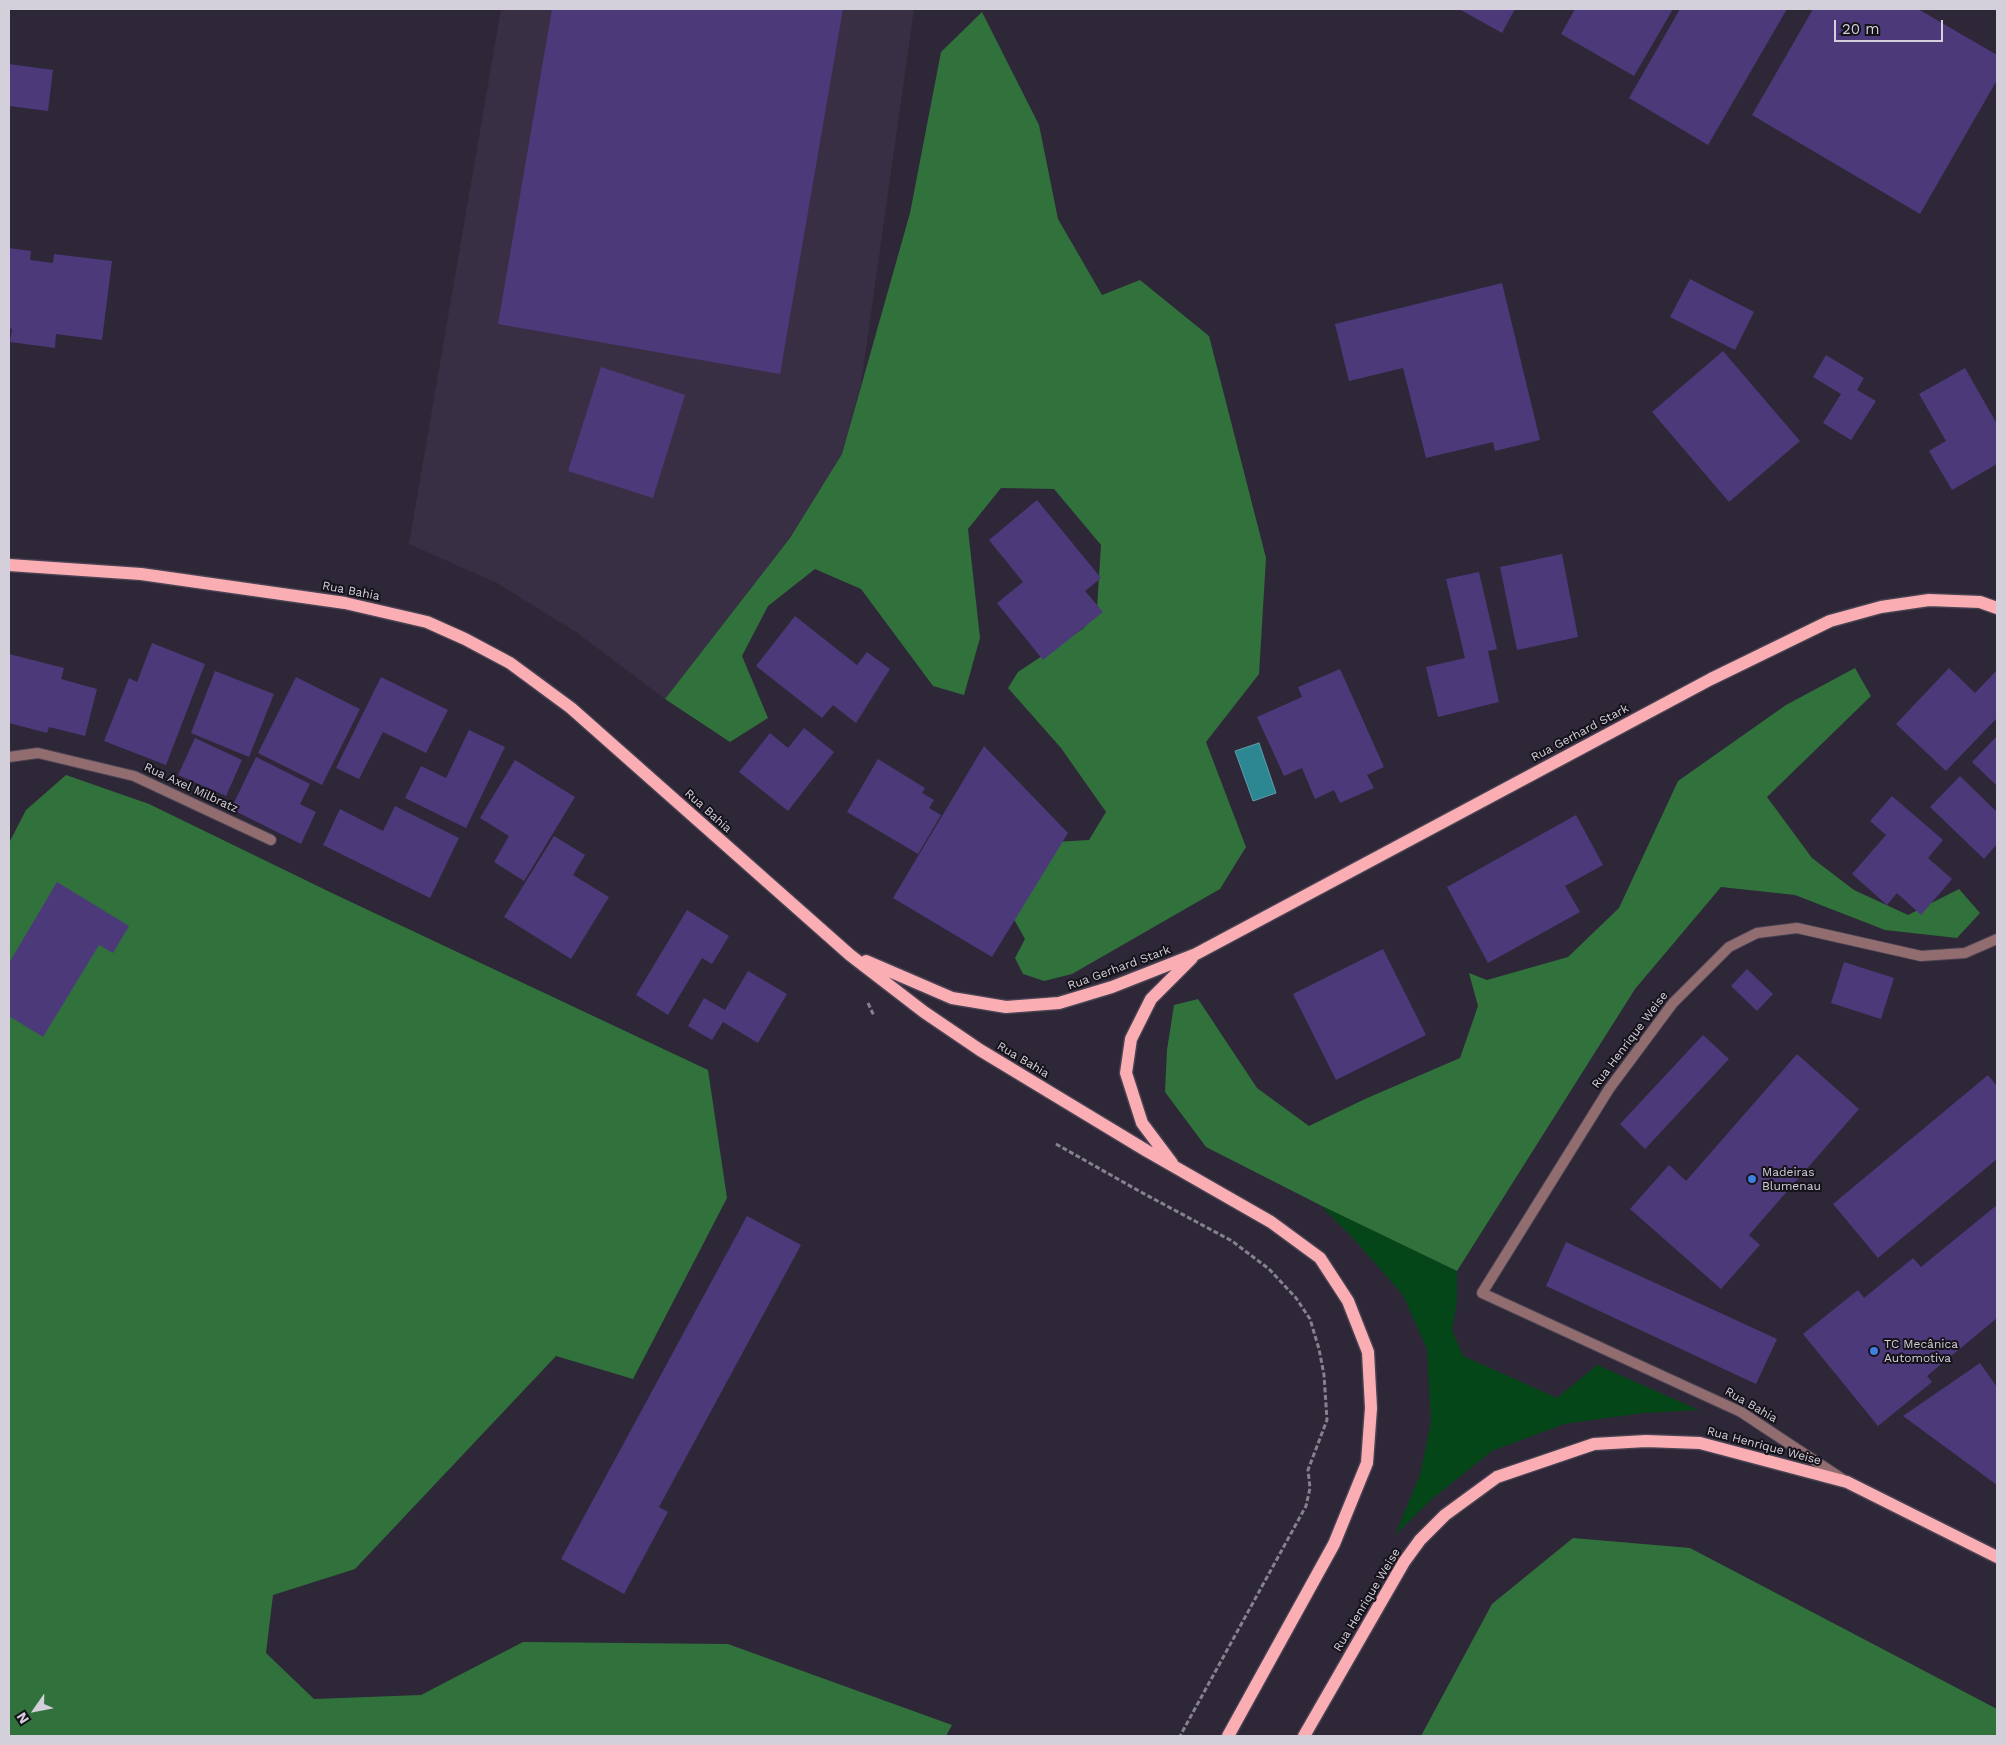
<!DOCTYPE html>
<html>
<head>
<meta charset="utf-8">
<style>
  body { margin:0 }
  #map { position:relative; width:2006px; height:1745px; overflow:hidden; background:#2e2738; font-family:"Work Sans",sans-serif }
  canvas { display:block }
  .frame { position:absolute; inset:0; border:10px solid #d4d0db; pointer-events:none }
  .north { position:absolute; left:10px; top:1685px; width:50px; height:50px; -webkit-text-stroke:4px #15121a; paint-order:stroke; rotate:237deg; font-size:14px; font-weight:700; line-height:20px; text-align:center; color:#d4d0db }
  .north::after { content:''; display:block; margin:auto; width:18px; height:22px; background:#d4d0db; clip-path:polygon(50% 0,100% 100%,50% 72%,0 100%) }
  .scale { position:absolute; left:1834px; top:20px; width:109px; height:22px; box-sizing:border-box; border:2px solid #d4d0db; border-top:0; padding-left:6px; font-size:15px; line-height:18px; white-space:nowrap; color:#d4d0db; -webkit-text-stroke:4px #15121a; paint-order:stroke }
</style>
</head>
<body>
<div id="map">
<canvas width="2006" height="1745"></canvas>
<div class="frame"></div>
<div class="north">N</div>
<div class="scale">20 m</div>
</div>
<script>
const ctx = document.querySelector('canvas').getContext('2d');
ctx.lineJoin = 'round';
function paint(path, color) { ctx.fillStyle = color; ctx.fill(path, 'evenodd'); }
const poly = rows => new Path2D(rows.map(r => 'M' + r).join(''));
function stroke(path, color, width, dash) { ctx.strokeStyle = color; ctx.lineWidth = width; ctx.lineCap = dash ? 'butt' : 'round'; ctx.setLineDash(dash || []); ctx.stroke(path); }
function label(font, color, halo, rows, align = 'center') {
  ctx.font = font + ' "Work Sans",sans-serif'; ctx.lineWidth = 4; ctx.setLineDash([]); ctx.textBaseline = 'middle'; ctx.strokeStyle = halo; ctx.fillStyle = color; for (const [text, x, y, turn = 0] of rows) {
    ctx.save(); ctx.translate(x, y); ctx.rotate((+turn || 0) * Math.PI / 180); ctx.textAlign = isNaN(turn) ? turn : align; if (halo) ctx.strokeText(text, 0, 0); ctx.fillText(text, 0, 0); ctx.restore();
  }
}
const built = poly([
  [501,9,914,9,861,384,842,454,790,538,665,699,576,632,497,583,409,544]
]);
const green = poly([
  [1320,1205,1457,1271,1457,1301,1452,1330,1463,1356,1557,1398,1597,1365,1699,1410,1643,1413,1564,1424,1492,1451,1433,1498,1395,1535,1420,1475,1431,1422,1427,1349,1403,1295,1353,1238]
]);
const forest = poly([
  [982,12,1039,125,1058,219,1102,295,1140,280,1209,336,1266,558,1259,674,1206,742,1246,847,1220,889,1072,974,1044,981,1023,974,1015,958,1025,939,1011,914,1054,842,1089,840,1106,812,1061,748,1008,688,1018,672,1084,628,1097,609,1101,545,1054,489,1001,488,968,529,980,638,964,695,933,686,861,589,815,569,768,606,742,656,768,718,730,742,665,699,790,538,842,454,910,213,941,52],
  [1855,668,1871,696,1767,797,1812,858,1854,890,1908,915,1959,889,1980,913,1957,938,1885,930,1795,895,1721,887,1635,989,1457,1271,1320,1205,1206,1147,1165,1092,1167,1050,1174,1005,1198,999,1257,1088,1309,1126,1365,1099,1460,1058,1478,1006,1469,973,1487,980,1568,957,1619,908,1678,781,1786,705],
  [66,775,149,804,334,894,708,1070,727,1198,633,1379,556,1356,355,1569,273,1595,266,1653,314,1699,421,1695,523,1642,728,1644,952,1725,946,1736,9,1736,9,843,26,810],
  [1573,1538,1690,1548,1997,1709,1997,1736,1421,1736,1492,1604]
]);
const water = poly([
  [1259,743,1276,793,1253,801,1235,751,1259,743]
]);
const building = poly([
  [552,9,843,9,780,374,498,324],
  [1459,9,1515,9,1502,33],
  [1575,9,1673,9,1634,76,1561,34],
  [1680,9,1787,9,1708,145,1629,98],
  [1813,9,1918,9,1997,55,1997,80,1920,214,1752,115],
  [9,64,53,70,48,111,9,106],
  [9,248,31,251,30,260,53,263,54,254,112,261,102,340,56,334,55,348,10,342,12,329,9,328],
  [1690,279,1754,312,1735,350,1670,317],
  [1502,283,1540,440,1495,451,1493,442,1426,458,1403,368,1349,381,1335,324],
  [1723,351,1800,441,1729,502,1652,412],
  [1826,355,1864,378,1857,390,1876,401,1851,440,1823,423,1841,394,1813,377],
  [601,367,685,395,653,498,568,471],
  [1965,368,1997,424,1997,464,1952,490,1929,451,1946,441,1919,394],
  [1037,500,1101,578,1085,591,1103,612,1043,660,997,603,1023,582,989,540],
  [1562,554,1578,637,1517,650,1500,567],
  [1479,572,1497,649,1488,651,1499,702,1438,717,1426,667,1465,658,1446,579],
  [795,616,857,665,867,652,890,669,856,723,833,705,822,718,756,666],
  [152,643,205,664,166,765,104,741,129,678,137,682],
  [9,654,64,668,61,679,97,689,85,736,49,727,47,733,9,723],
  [1949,668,1975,693,1997,670,1997,718,1946,771,1896,724],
  [1340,669,1384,767,1367,775,1374,788,1340,803,1334,790,1315,799,1302,768,1284,776,1257,717,1302,697,1298,687],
  [215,671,274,694,249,757,191,733],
  [296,677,360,709,322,785,258,753],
  [381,677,448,710,426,753,383,732,359,779,336,768],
  [804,728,834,752,788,811,739,772,770,733,788,748],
  [469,730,505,747,466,828,405,798,421,766,446,778],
  [1997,736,1997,786,1972,762],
  [195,738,242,760,226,796,178,775],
  [984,746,1068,833,992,957,893,898],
  [256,757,310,784,300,804,316,812,301,844,231,809],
  [878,759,925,788,922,793,934,800,929,808,941,815,918,854,847,812],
  [515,760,575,797,524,881,494,862,509,836,480,818],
  [1960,776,1997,812,1997,844,1984,859,1930,807],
  [1892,796,1943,840,1928,858,1952,879,1921,915,1897,893,1887,905,1852,874,1886,835,1870,821],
  [395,806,459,838,430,898,323,845,340,809,383,831],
  [1576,815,1603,865,1565,886,1580,912,1488,963,1447,887],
  [554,836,585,855,573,875,609,897,571,959,504,917],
  [57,882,129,926,113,953,99,945,43,1037,9,1016,9,963],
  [687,910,729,936,712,964,702,958,668,1015,636,995],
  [1383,949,1426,1035,1336,1080,1293,994],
  [1844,962,1894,978,1881,1019,1831,1003],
  [1747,969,1773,994,1757,1011,1731,986],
  [748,971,787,994,758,1043,723,1022,712,1040,688,1026,704,998,725,1010],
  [1703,1035,1729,1059,1645,1149,1620,1124],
  [1797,1054,1859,1109,1749,1235,1760,1245,1721,1289,1630,1209,1669,1165,1686,1181],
  [1988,1075,1997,1086,1997,1159,1878,1258,1833,1204],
  [1997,1205,1997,1318,1927,1376,1932,1382,1878,1426,1803,1334,1858,1290,1864,1298,1913,1258,1921,1267],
  [747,1216,801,1245,659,1507,668,1512,624,1594,561,1559],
  [1566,1242,1777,1339,1756,1384,1546,1286],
  [1980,1363,1997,1387,1997,1485,1903,1416]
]);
const path = poly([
  [868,1003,874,1016],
  [1056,1144,1139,1191,1232,1241,1269,1269,1296,1298,1310,1319,1319,1349,1324,1375,1327,1420,1308,1470,1310,1488,1306,1506,1180,1736]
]);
const street = poly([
  [9,757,38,753,134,776,271,840],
  [1841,1478,1741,1412,1482,1293,1609,1089,1673,1003,1729,947,1757,933,1797,928,1921,956,1965,953,1997,939]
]);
const primary = poly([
  [9,565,141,574,345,603,427,622,465,639,510,663,571,708,850,955,924,1012,980,1050,1147,1151,1271,1222,1320,1258,1348,1301,1368,1352,1371,1408,1367,1463,1334,1544,1228,1736],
  [866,961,952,998,1006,1007,1059,1003,1112,987,1196,954,1711,679,1830,621,1881,607,1929,600,1980,602,1997,608],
  [1172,1163,1142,1123,1126,1073,1131,1039,1151,999,1192,958],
  [1304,1736,1404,1562,1420,1540,1445,1515,1497,1477,1594,1444,1646,1441,1700,1443,1847,1482,1997,1557]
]);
const markers = [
  [1752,1179,5,"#3f7fe0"],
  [1874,1351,5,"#3f7fe0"]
];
const streetNames = [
  ["Rua Bahia",351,591,11],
  ["Rua Gerhard Stark",1580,733,-28],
  ["Rua Axel Milbratz",191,788,25],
  ["Rua Bahia",708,811,42],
  ["Rua Gerhard Stark",1119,968,-20],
  ["Rua Henrique Weise",1630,1040,-53],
  ["Rua Bahia",1023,1060,31],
  ["Rua Bahia",1751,1405,30],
  ["Rua Henrique Weise",1764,1446,15],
  ["Rua Henrique Weise",1367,1600,-59]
];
const poiNames = [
  ["Madeiras",1762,1172],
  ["Blumenau",1762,1186],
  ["TC Mecânica",1884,1344],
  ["Automotiva",1884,1358]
];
paint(built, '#382f45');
paint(green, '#044618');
paint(forest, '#31713c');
paint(water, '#2d8793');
stroke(water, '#5f9da9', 1);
paint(building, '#4c397a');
stroke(street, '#494252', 12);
stroke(primary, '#494252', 15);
stroke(path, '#86818f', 3, [5, 2.5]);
stroke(street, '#926d70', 10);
stroke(primary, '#faaeb4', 12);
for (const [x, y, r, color] of markers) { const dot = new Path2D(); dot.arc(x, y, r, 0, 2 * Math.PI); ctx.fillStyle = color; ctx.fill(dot); stroke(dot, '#15121a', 2); }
label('12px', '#d4d0db', '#15121a', streetNames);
label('12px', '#d4d0db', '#15121a', poiNames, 'left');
</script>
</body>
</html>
